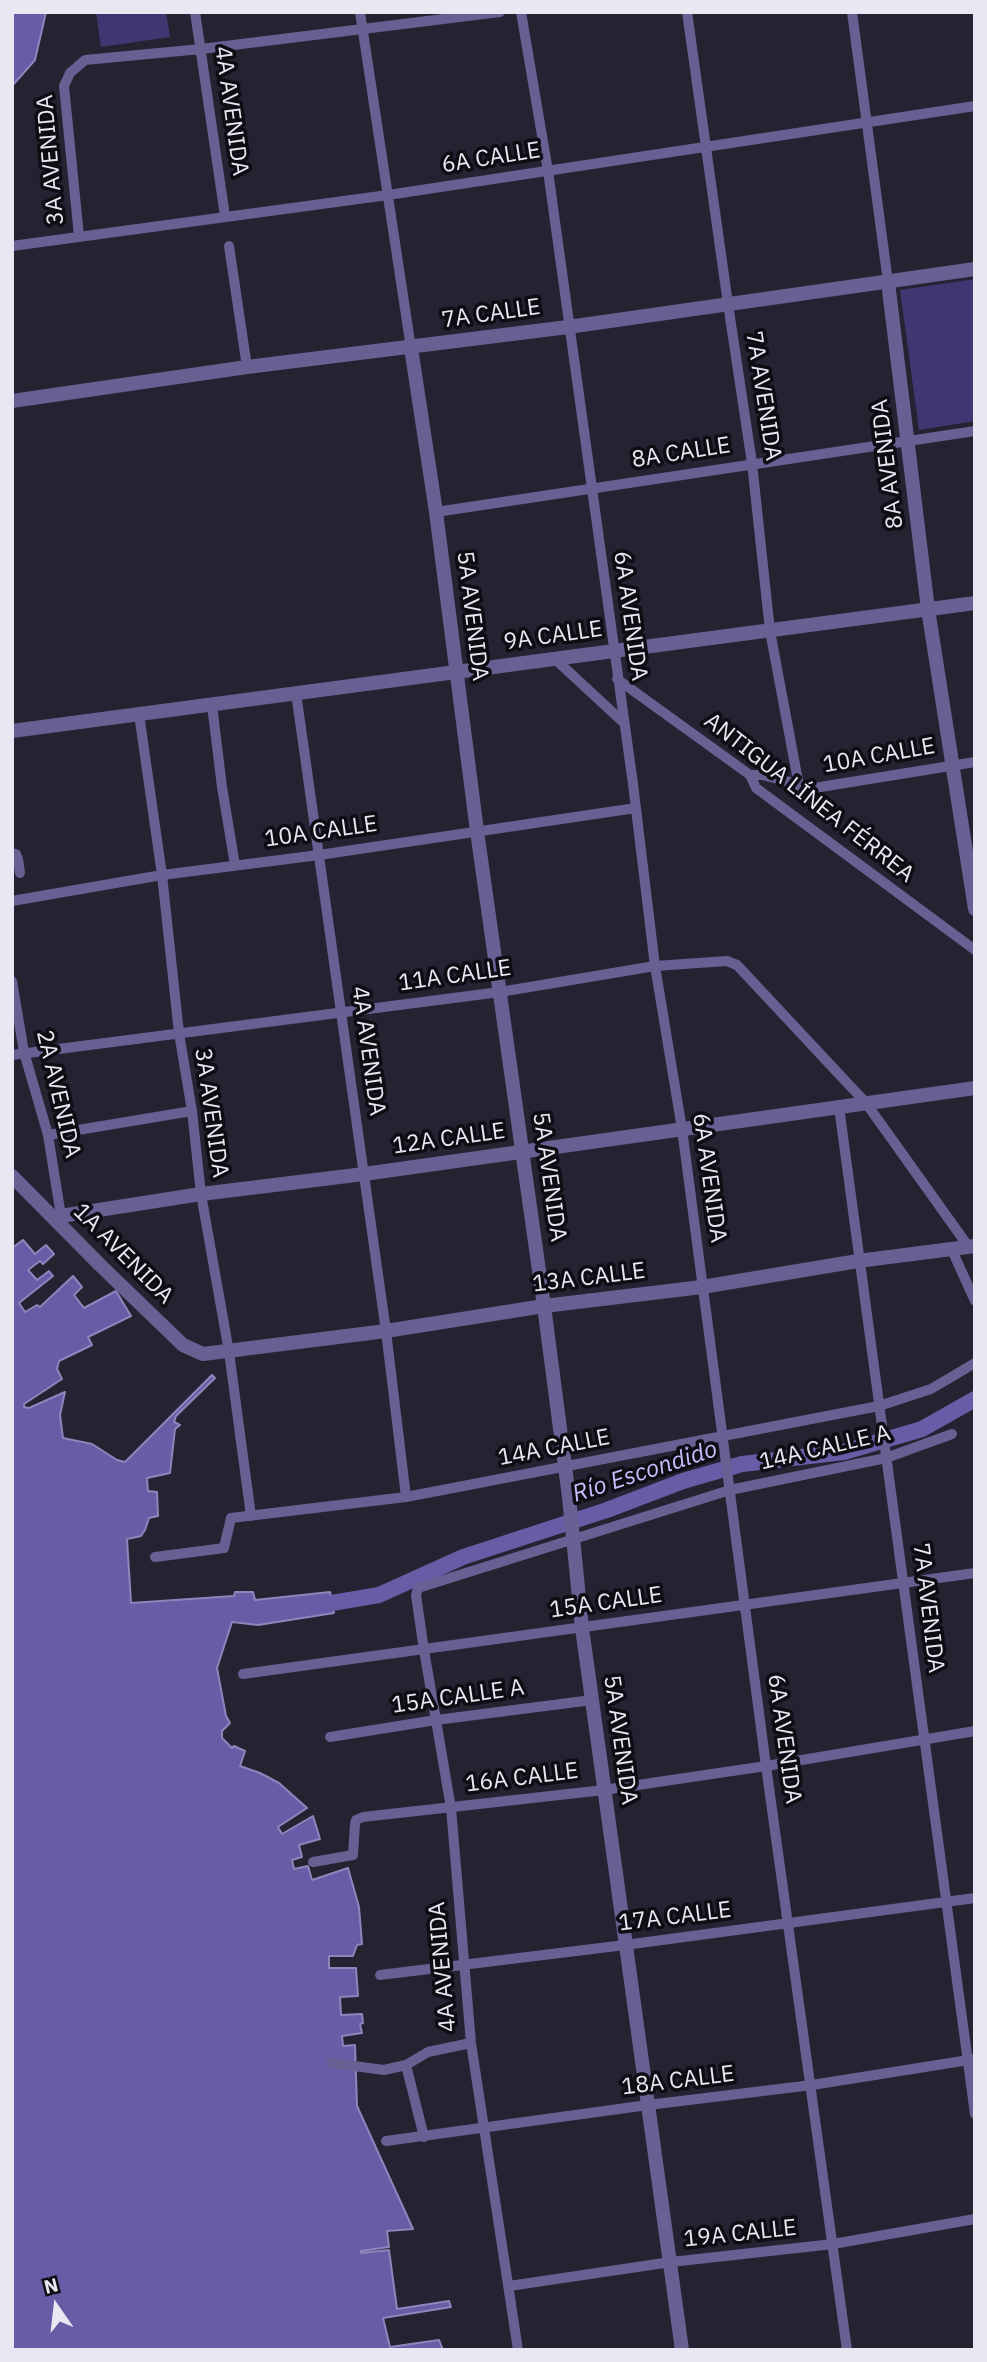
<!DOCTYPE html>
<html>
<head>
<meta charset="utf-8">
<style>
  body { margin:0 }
  #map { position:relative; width:987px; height:2362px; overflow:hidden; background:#252332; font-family:"IBM Plex Sans",sans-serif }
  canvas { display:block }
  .frame { position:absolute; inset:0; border:14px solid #e9e8f2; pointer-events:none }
  .north { position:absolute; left:21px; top:2271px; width:70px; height:70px; -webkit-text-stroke:5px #0e0d14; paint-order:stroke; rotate:346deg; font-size:19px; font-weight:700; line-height:28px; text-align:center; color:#e9e8f2 }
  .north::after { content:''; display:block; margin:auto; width:24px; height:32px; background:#e9e8f2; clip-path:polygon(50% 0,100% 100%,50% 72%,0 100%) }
</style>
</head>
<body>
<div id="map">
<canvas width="987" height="2362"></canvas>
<div class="frame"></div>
<div class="north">N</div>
</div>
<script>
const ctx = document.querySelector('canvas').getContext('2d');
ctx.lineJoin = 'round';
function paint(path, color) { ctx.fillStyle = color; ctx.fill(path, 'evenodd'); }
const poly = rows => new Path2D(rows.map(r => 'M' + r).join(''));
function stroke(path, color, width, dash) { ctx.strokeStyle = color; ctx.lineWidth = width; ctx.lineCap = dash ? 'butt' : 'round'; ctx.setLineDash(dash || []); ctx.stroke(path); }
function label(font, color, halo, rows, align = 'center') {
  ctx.font = font + ' "IBM Plex Sans",sans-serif'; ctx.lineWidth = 7; ctx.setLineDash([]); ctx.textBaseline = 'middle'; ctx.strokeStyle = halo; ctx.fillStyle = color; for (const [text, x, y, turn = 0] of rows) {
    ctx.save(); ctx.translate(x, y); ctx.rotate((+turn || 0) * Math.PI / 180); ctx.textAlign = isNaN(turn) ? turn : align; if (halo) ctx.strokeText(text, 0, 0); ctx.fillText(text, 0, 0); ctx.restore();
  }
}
const green = poly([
  [96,12,166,12,170,37,101,47],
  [975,279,975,421,919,430,900,290]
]);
const water = poly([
  [12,12,46,12,35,60,12,86,12,12],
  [23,1240,35,1254,46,1245,54,1254,43,1264,40,1261,28,1270,37,1280,49,1271,53,1276,19,1303,25,1312,37,1305,40,1307,73,1276,82,1287,74,1295,84,1308,116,1291,131,1316,88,1337,92,1345,59,1361,57,1369,62,1379,24,1404,24,1407,29,1408,65,1392,60,1415,63,1438,92,1444,117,1460,125,1462,212,1375,215,1378,176,1416,174,1422,180,1425,175,1429,170,1473,147,1478,148,1491,157,1492,158,1516,149,1518,145,1530,141,1536,127,1539,131,1603,234,1596,235,1592,253,1592,255,1600,330,1592,334,1613,258,1625,232,1622,217,1668,226,1716,230,1723,222,1731,222,1738,232,1748,234,1746,245,1751,240,1766,260,1773,279,1783,307,1808,278,1827,282,1834,313,1816,320,1839,299,1845,302,1857,292,1860,294,1869,308,1866,312,1880,348,1868,359,1907,362,1944,357,1945,353,1956,329,1956,329,1968,356,1968,358,1996,340,1997,341,2015,362,2014,363,2023,360,2024,362,2033,342,2036,343,2046,355,2045,357,2106,413,2229,387,2231,389,2247,361,2251,361,2253,389,2250,397,2309,449,2301,451,2307,383,2318,390,2347,439,2340,443,2350,12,2350,12,1248,23,1240]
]);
const river = poly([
  [332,1603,379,1595,463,1557,607,1510,683,1481,742,1464,844,1452,922,1429,975,1399]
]);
const minor = poly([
  [195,12,225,216],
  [360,12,411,348],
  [521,12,548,171,633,784,655,966,682,1129,766,1766,847,2350],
  [687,12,728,304,752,463,770,631,799,786],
  [852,12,888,282],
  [79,236,64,86,70,73,85,60,201,49,500,12],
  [12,246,388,195,975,106],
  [229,246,247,367],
  [436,512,975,431],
  [555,659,623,722],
  [617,679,750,775,756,788,975,950],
  [296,693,386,1331,406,1497],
  [212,705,222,787,235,865],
  [139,714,162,875,179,1033,192,1111,201,1194,229,1352,251,1516],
  [750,775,762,775,814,788,975,762],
  [12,853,16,854,18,859,20,873],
  [12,901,162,875,319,855,636,808],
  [12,981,24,1052,48,1135,61,1216],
  [12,1055,500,992,655,966,727,961,737,965,866,1103,968,1246],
  [839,1107,975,2114],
  [48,1135,192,1111],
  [951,1248,975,1301],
  [155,1557,224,1548,231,1518,406,1497,879,1406,931,1389,975,1363],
  [243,1674,975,1573],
  [330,1737,436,1720,592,1700],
  [313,1862,353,1855,355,1824,356,1820,363,1817,604,1790,766,1766,975,1731],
  [380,1975,625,1945,975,1898],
  [331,2063,384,2070,406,2065,428,2052,471,2043],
  [406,2065,424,2137],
  [386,2141,648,2105,812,2085,975,2059],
  [509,2286,671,2262,833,2244,975,2219],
  [518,2350,471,2043,451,1808,424,1650,416,1595,418,1588,730,1490,886,1458,952,1434]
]);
const tertiary = poly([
  [888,282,928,609,975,909],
  [411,348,436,512,477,831,544,1306,569,1497,582,1628,682,2350],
  [12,401,247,367,568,327,975,269],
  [12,731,975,603],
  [12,1176,100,1265,183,1345,203,1354,386,1331,544,1306,702,1287,858,1261,975,1246],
  [54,1217,201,1194,364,1174,975,1088]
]);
const streetNames = [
  ["4A AVENIDA",231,111,82],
  ["6A CALLE",491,158,-9],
  ["3A AVENIDA",51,160,-95],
  ["7A CALLE",491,314,-8],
  ["7A AVENIDA",763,396,81],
  ["8A CALLE",681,453,-9],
  ["8A AVENIDA",888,464,-97],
  ["5A AVENIDA",472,616,83],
  ["6A AVENIDA",630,616,82],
  ["9A CALLE",553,636,-8],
  ["10A CALLE",879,756,-10],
  ["ANTIGUA LÍNEA FÉRREA",809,798,38],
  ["10A CALLE",321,832,-8],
  ["11A CALLE",455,976,-8],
  ["4A AVENIDA",368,1051,82],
  ["2A AVENIDA",58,1094,77],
  ["3A AVENIDA",211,1113,82],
  ["12A CALLE",449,1139,-8],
  ["5A AVENIDA",549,1177,82],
  ["6A AVENIDA",709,1178,82],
  ["1A AVENIDA",123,1254,45],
  ["13A CALLE",589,1278,-7],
  ["14A CALLE",554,1448,-11],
  ["14A CALLE A",825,1448,-13],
  ["15A CALLE",606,1603,-8],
  ["7A AVENIDA",928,1608,83],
  ["15A CALLE A",458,1697,-8],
  ["6A AVENIDA",784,1739,82],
  ["5A AVENIDA",620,1740,82],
  ["16A CALLE",522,1778,-7],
  ["17A CALLE",675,1917,-7],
  ["4A AVENIDA",443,1967,-95],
  ["18A CALLE",678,2081,-7],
  ["19A CALLE",740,2234,-6]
];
const waterNames = [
  ["Río Escondido",645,1472,-18]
];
paint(green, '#423672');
paint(water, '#695ba6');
stroke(water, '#8f85bd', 2);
stroke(river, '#695ba6', 16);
stroke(minor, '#676092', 10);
stroke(tertiary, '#676092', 14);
label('23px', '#e9e8f2', '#0e0d14', streetNames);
label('italic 24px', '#c6befd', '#0e0d14', waterNames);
</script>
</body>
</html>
